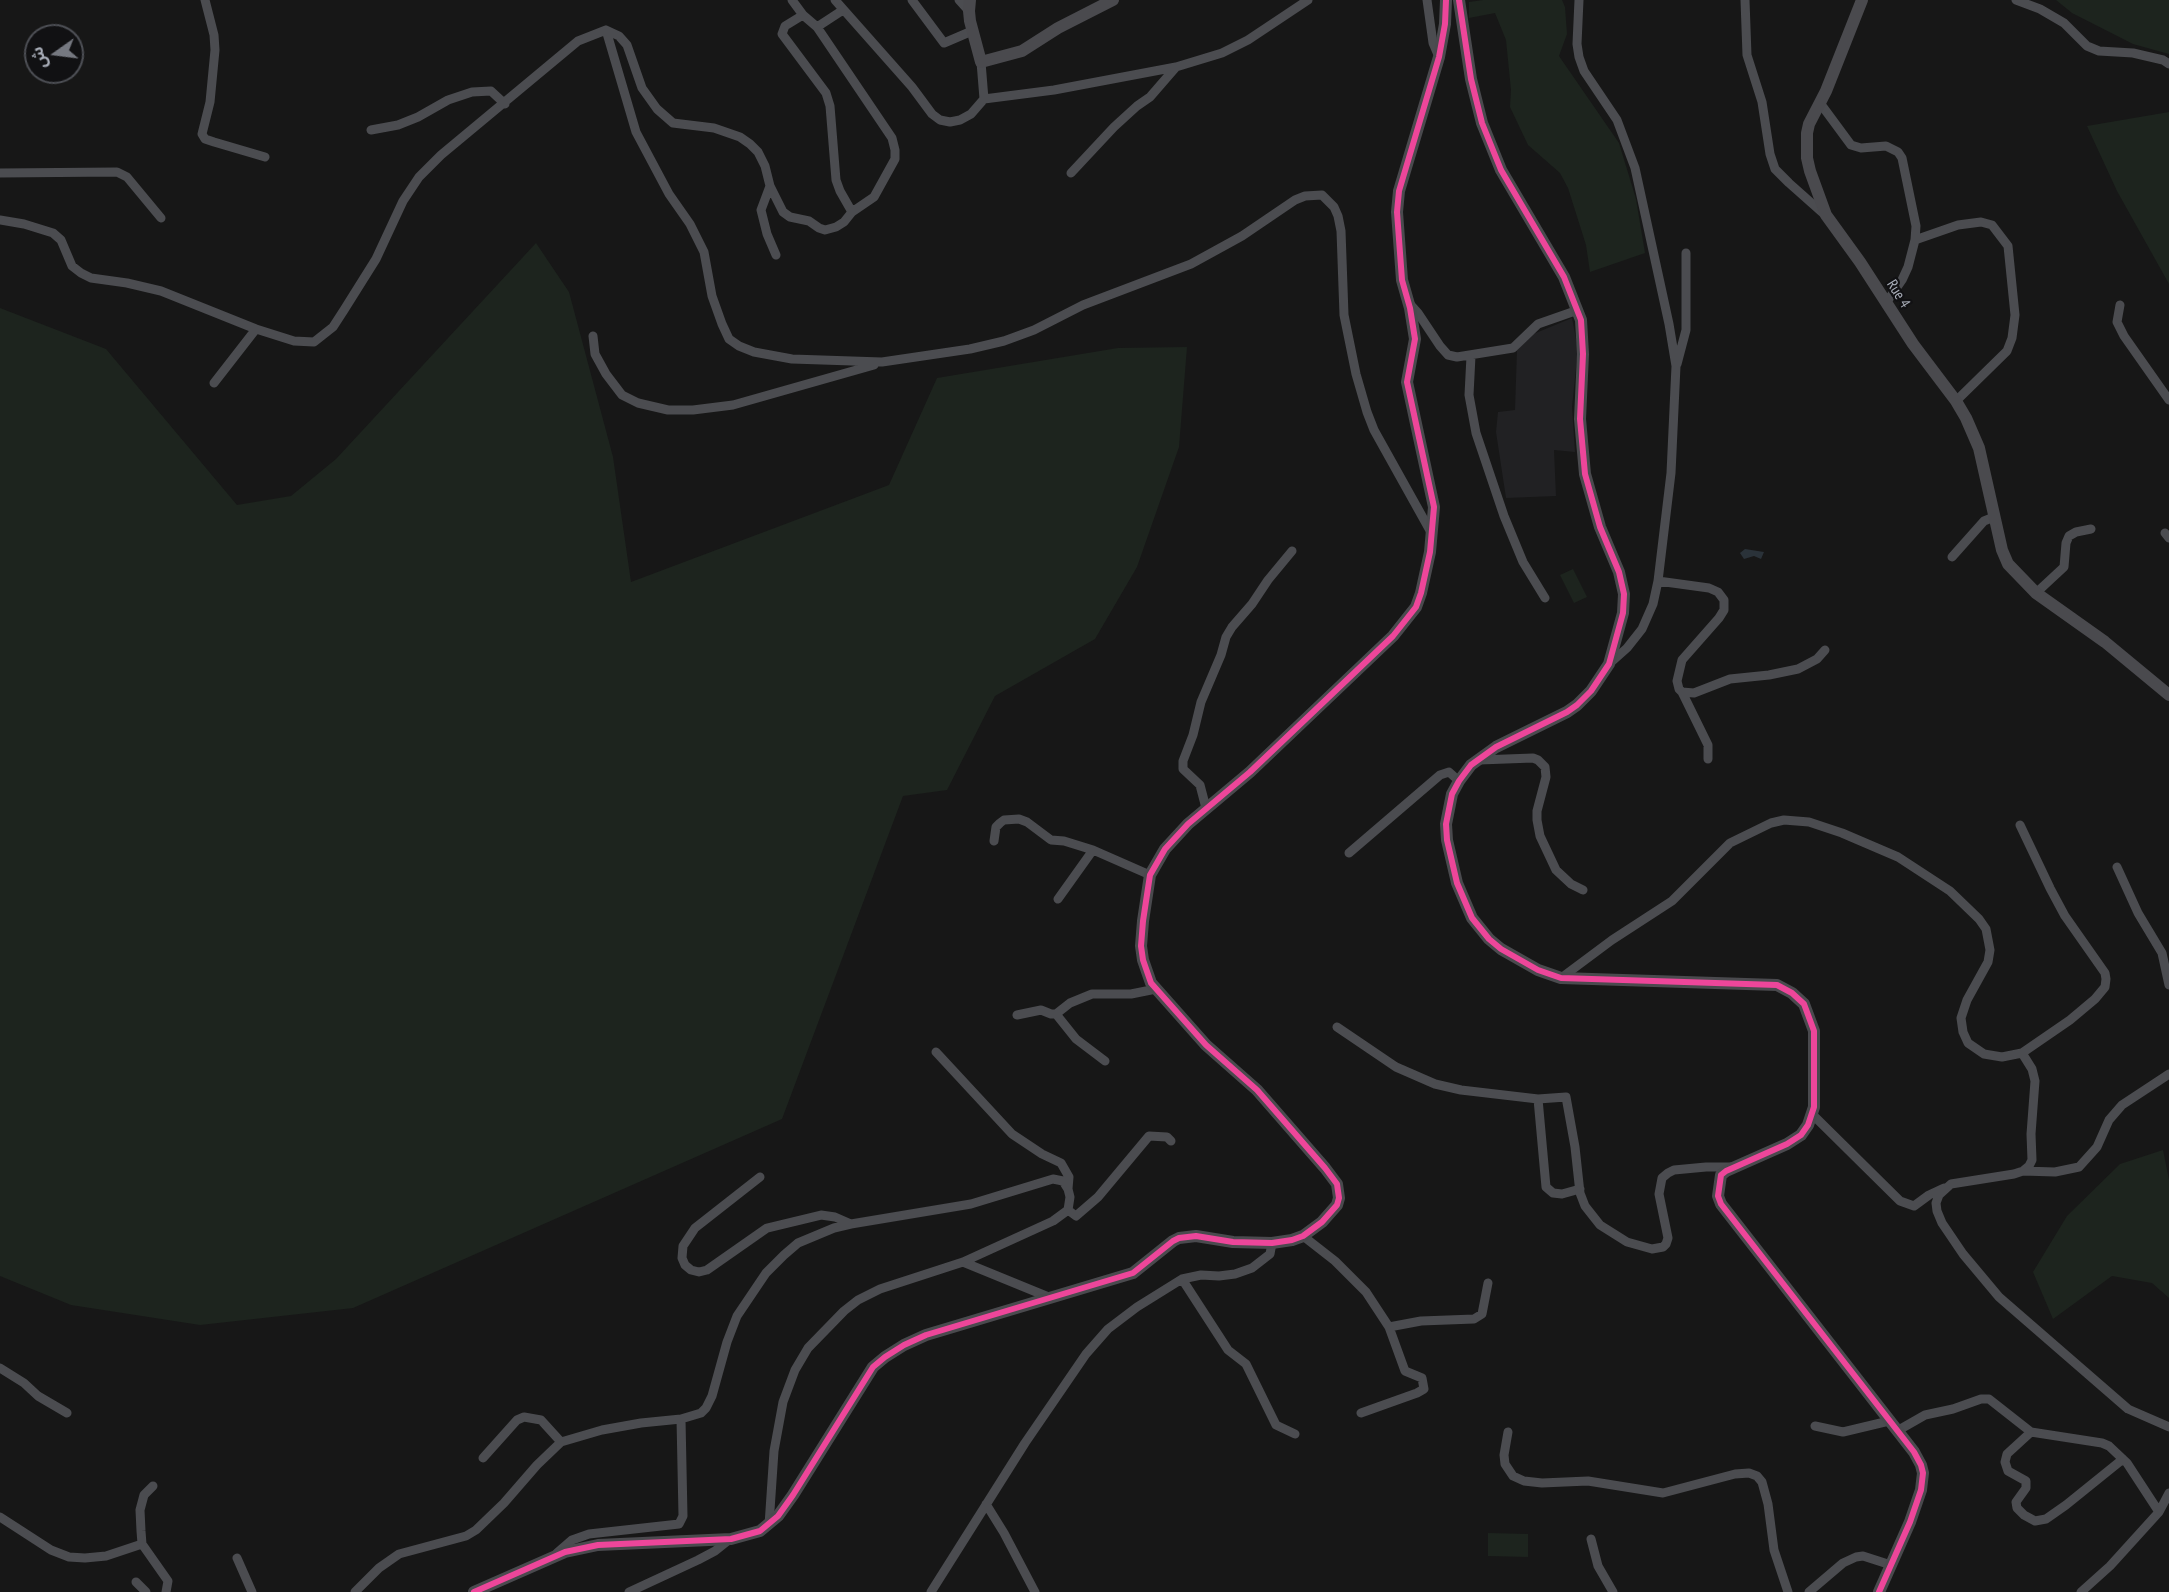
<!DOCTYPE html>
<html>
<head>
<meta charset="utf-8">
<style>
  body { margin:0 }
  #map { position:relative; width:2169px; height:1592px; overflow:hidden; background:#171717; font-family:"PT Sans Narrow","Noto Sans Arabic",sans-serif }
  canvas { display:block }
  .north { position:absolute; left:24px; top:24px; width:60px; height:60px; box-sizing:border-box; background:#111113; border:2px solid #4d4f55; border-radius:50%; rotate:256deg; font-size:16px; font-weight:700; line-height:24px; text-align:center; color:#a8adb8 }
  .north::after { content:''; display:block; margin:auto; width:21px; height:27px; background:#757880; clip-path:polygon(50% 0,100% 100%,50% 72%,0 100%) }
</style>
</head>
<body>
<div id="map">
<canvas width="2169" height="1592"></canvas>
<div class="north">ش</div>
</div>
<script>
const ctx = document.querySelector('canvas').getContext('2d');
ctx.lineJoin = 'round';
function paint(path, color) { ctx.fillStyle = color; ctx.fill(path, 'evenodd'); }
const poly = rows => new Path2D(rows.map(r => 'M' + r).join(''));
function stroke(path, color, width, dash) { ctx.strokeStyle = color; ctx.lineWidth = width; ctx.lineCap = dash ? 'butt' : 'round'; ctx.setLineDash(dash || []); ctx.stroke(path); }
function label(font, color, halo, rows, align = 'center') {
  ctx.font = font + ' "PT Sans Narrow",sans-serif'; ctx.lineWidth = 4.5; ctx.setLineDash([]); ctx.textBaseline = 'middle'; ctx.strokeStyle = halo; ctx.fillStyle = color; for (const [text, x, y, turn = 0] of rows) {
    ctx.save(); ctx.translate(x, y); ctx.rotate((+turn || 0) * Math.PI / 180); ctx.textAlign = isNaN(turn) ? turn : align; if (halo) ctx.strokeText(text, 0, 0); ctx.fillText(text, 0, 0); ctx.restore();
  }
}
const built = poly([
  [1572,318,1578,349,1572,407,1575,452,1554,450,1556,496,1506,498,1496,432,1498,412,1515,410,1517,350,1531,335]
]);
const green = poly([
  [1483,0,1562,0,1565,7,1567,34,1559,56,1619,143,1636,199,1645,253,1590,272,1586,245,1568,188,1560,173,1528,145,1510,107,1511,90,1506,40,1495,13,1469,18,1469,2],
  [2056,0,2169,0,2169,54,2133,44,2072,13],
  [2169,112,2169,284,2117,191,2087,126],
  [536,243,569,292,613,457,631,582,889,485,937,378,1118,348,1187,347,1179,447,1137,567,1095,639,995,696,947,790,903,796,782,1119,353,1308,200,1325,71,1305,0,1276,0,308,106,349,237,505,291,496,336,459],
  [1573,569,1587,597,1574,603,1560,575],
  [2163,1150,2169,1180,2169,1298,2152,1283,2112,1276,2053,1319,2033,1272,2067,1216,2120,1164],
  [1488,1533,1528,1534,1528,1557,1488,1556]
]);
const water = poly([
  [1745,549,1764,552,1761,559,1754,556,1744,559,1740,553]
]);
const street = poly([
  [205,0,214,35,215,50,210,102,202,134,205,139,214,142,265,157],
  [792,0,803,15,817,27,843,10],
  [835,0,912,87,932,114,940,120,950,122,960,120,971,114,984,99,981,62],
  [912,0,944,43,972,31],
  [959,0,969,11],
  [1427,0,1433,43,1439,57],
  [1579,0,1577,44,1579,57,1584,71,1617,120,1635,168,1669,324,1676,366,1671,473,1658,581,1653,604,1642,629,1627,648,1609,664],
  [1745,0,1747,55,1762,102,1770,154,1775,169,1789,183,1825,215],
  [2016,0,2040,9,2064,23,2087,46,2099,51,2133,53,2163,60,2169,64],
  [803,15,785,26,782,34,826,93,830,106,836,180,840,191,852,212],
  [606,30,636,132,669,194,690,224,704,252,712,296,722,324,729,339,739,346,754,352,792,359,882,362,970,349,1004,341,1034,330,1083,305,1191,264,1242,236,1295,200,1305,196,1322,195,1334,207,1338,216,1341,231,1344,315,1356,374,1367,412,1374,430,1432,534],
  [984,99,1054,90,1176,67,1222,53,1248,40,1308,0],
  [1820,103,1851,145,1861,148,1886,146,1898,152,1902,158,1916,226,1915,240,1908,267,1902,280,1886,303],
  [371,130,398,125,418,117,448,100,472,92,491,91,505,104],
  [0,173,117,172,127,177,161,218],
  [1071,173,1114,127,1137,106,1150,97,1176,67],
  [770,186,761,210,767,234,776,255],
  [0,220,24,224,53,233,61,240,72,266,81,273,91,278,127,283,161,291,256,329,294,341,314,342,333,327,344,310,376,259,403,201,419,177,441,155,578,41,606,30,619,36,627,45,642,88,657,109,673,123,714,128,740,137,750,144,758,152,765,166,770,186,783,212,790,217,809,221,819,228,825,230,836,227,844,222,852,212,874,197,895,159,895,150,892,138,817,27],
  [1915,240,1958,225,1981,222,1992,225,2008,246,2015,315,2012,338,2007,351,1956,401],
  [1409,303,1418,313,1440,346,1448,355,1457,357,1513,348,1538,324,1578,310],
  [2120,305,2117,322,2124,336,2169,400],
  [593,336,595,354,606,374,622,395,638,403,668,410,693,410,733,405,874,365],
  [1471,356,1469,395,1476,433,1504,516,1523,562,1545,598],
  [1677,364,1686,330,1686,253],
  [214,383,256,329],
  [2165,533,2169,538],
  [1952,557,1984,521,1994,517],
  [1658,581,1709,588,1718,592,1724,600,1724,610,1719,618,1682,660,1677,681,1679,689,1682,692,1694,693,1730,679,1769,675,1798,669,1817,659,1825,650],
  [2036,593,2064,567,2066,543,2069,536,2076,532,2091,529],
  [1682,692,1708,745,1708,759],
  [1479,760,1533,758,1538,760,1545,767,1546,777,1537,811,1537,820,1540,836,1556,870,1571,884,1583,890],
  [1206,808,1200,785,1183,769,1183,761,1193,735,1201,702,1221,655,1226,637,1232,627,1252,604,1268,580,1292,551],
  [994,841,996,827,1000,823,1004,820,1019,819,1027,822,1051,840,1064,841,1093,850,1150,875],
  [1349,853,1440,775,1449,772,1459,781],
  [2117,867,2138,913,2162,953,2169,985],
  [1058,899,1093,850],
  [1561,978,1612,940,1672,901,1730,843,1771,823,1784,820,1809,822,1842,833,1898,857,1950,891,1979,919,1986,929,1990,950,1988,962,1967,1000,1961,1018,1963,1032,1968,1043,1984,1054,2002,1057,2022,1053,2070,1020,2095,999,2105,987,2106,979,2105,973,2065,916,2050,888,2020,825],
  [1056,1014,1076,1039,1105,1061],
  [1017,1015,1041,1010,1051,1014,1056,1014,1070,1003,1092,994,1131,994,1156,989],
  [1337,1027,1396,1067,1435,1084,1461,1090,1538,1099],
  [936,1052,1012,1134,1042,1154,1061,1163,1069,1177,1068,1189],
  [2022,1053,2032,1069,2035,1081,2031,1134,2032,1160,2029,1166,2023,1171,2014,1174,1951,1184,1939,1195,1936,1203,1937,1211,1942,1223,1963,1254,1999,1297,2128,1409,2169,1427],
  [1813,1115,1900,1201,1914,1206,1929,1195,1944,1188],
  [2023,1171,2055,1172,2079,1167,2097,1147,2109,1120,2122,1105,2169,1074],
  [760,1177,695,1228,683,1246,682,1258,685,1265,691,1270,699,1272,707,1270,767,1228,821,1215,835,1217,851,1224],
  [1580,1189,1562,1194,1553,1193,1546,1187,1538,1099,1566,1097,1575,1147,1580,1193,1585,1206,1600,1225,1627,1242,1652,1249,1663,1247,1666,1244,1668,1238,1659,1194,1662,1178,1668,1173,1674,1170,1706,1167,1732,1167],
  [1068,1210,1076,1216,1098,1197,1149,1136,1167,1137,1171,1141],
  [1303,1236,1335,1261,1366,1292,1389,1327,1405,1371,1422,1378,1424,1389,1417,1393,1361,1413],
  [963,1262,1051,1298],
  [1182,1279,1228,1350,1246,1364,1276,1425,1295,1434],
  [1389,1327,1421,1321,1474,1319,1482,1314,1488,1283],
  [0,1368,24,1383,38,1396,67,1413],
  [1815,1426,1843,1432,1889,1421],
  [1897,1431,1925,1415,1953,1409,1981,1399,1989,1399,2031,1432,2102,1443,2109,1446,2127,1463,2159,1512],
  [1508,1432,1504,1455,1505,1464,1513,1476,1524,1481,1542,1483,1588,1481,1663,1493,1735,1474,1749,1473,1757,1476,1762,1482,1768,1504,1774,1550,1788,1592],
  [2031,1432,2007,1454,2005,1462,2008,1471,2026,1481,2026,1488,2016,1502,2017,1508,2024,1515,2035,1521,2046,1519,2066,1505,2123,1459],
  [483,1458,517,1420,524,1417,541,1420,561,1442],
  [153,1486,144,1495,140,1510,141,1531,142,1544,168,1581,166,1592],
  [986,1504,1004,1533,1035,1592],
  [0,1517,51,1550,69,1557,85,1558,106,1556,142,1544],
  [1591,1539,1598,1566,1613,1592],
  [557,1553,572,1540,589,1534,679,1524,683,1516,681,1419],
  [237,1558,252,1592],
  [136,1582,146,1592],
  [355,1592,379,1568,399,1554,466,1536,476,1530,504,1503,537,1465,561,1442,602,1430,641,1423,681,1419,701,1413,706,1408,712,1396,727,1342,737,1316,766,1273,784,1255,798,1243,834,1228,851,1224,971,1204,1053,1179,1063,1181,1068,1189,1070,1197,1068,1210,1053,1221,963,1262,880,1289,858,1300,844,1311,808,1348,795,1370,783,1402,774,1451,769,1525],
  [629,1592,698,1560,715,1551,730,1539],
  [931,1592,1025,1443,1086,1354,1108,1329,1137,1307,1182,1279,1201,1275,1219,1276,1235,1274,1252,1268,1270,1254,1272,1243],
  [1809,1592,1843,1563,1856,1557,1863,1556,1891,1565],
  [2081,1592,2110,1566,2159,1512,2169,1493]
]);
const secondary = poly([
  [970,0,969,11,970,21,981,62,1022,51,1058,28,1113,0],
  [1459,0,1471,79,1482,123,1501,170,1564,277,1581,320,1583,354,1580,419,1585,474,1600,527,1619,572,1624,594,1623,613,1609,664,1591,691,1577,705,1567,712,1496,747,1471,765,1459,781,1452,794,1446,824,1447,840,1457,883,1472,918,1489,939,1501,949,1538,970,1561,978,1777,985,1792,993,1804,1004,1814,1031,1814,1107,1808,1125,1801,1135,1787,1144,1726,1171,1721,1175,1718,1196,1721,1204,1914,1452,1921,1465,1923,1473,1921,1490,1910,1522,1879,1592],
  [1862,0,1826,91,1809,124,1807,133,1807,158,1810,171,1826,215,1860,262,1913,344,1956,401,1966,418,1979,448,2002,550,2008,564,2036,593,2105,642,2169,695],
  [474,1592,565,1552,598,1545,731,1539,760,1531,778,1516,793,1495,873,1367,885,1357,904,1345,926,1335,1133,1273,1173,1241,1179,1238,1196,1236,1233,1242,1272,1243,1292,1240,1303,1236,1322,1222,1337,1205,1339,1198,1337,1184,1325,1168,1257,1090,1206,1045,1151,983,1143,960,1141,946,1143,921,1150,875,1165,849,1188,824,1250,772,1393,636,1416,607,1421,593,1430,552,1434,507,1407,382,1415,339,1410,308,1402,280,1397,212,1399,191,1439,57,1445,24,1446,0]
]);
const cycleway = poly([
  [1459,0,1471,79,1482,123,1501,170,1564,277,1581,320,1583,354,1580,419,1585,474,1600,527,1619,572,1624,594,1623,613,1609,664,1591,691,1577,705,1567,712,1496,747,1471,765,1459,781,1452,794,1446,824,1447,840,1457,883,1472,918,1489,939,1501,949,1538,970,1561,978,1777,985,1792,993,1804,1004,1814,1031,1814,1107,1808,1125,1801,1135,1787,1144,1726,1171,1721,1175,1718,1196,1721,1204,1914,1452,1921,1465,1923,1473,1921,1490,1910,1522,1879,1592],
  [474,1592,565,1552,598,1545,731,1539,760,1531,778,1516,793,1495,873,1367,885,1357,904,1345,926,1335,1133,1273,1173,1241,1179,1238,1196,1236,1233,1242,1272,1243,1292,1240,1303,1236,1322,1222,1337,1205,1339,1198,1337,1184,1325,1168,1257,1090,1206,1045,1151,983,1143,960,1141,946,1143,921,1150,875,1165,849,1188,824,1250,772,1393,636,1416,607,1421,593,1430,552,1434,507,1407,382,1415,339,1410,308,1402,280,1397,212,1399,191,1439,57,1445,24,1446,0]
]);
const streetNames = [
  ["Rue 4",1898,294,58]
];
paint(built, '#212123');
paint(green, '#1d241e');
paint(water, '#2a3239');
stroke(street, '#4b4c50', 9);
stroke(secondary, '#4a4a4e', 12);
stroke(cycleway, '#ed469a', 6);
label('15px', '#a8adb8', '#111113', streetNames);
</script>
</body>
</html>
